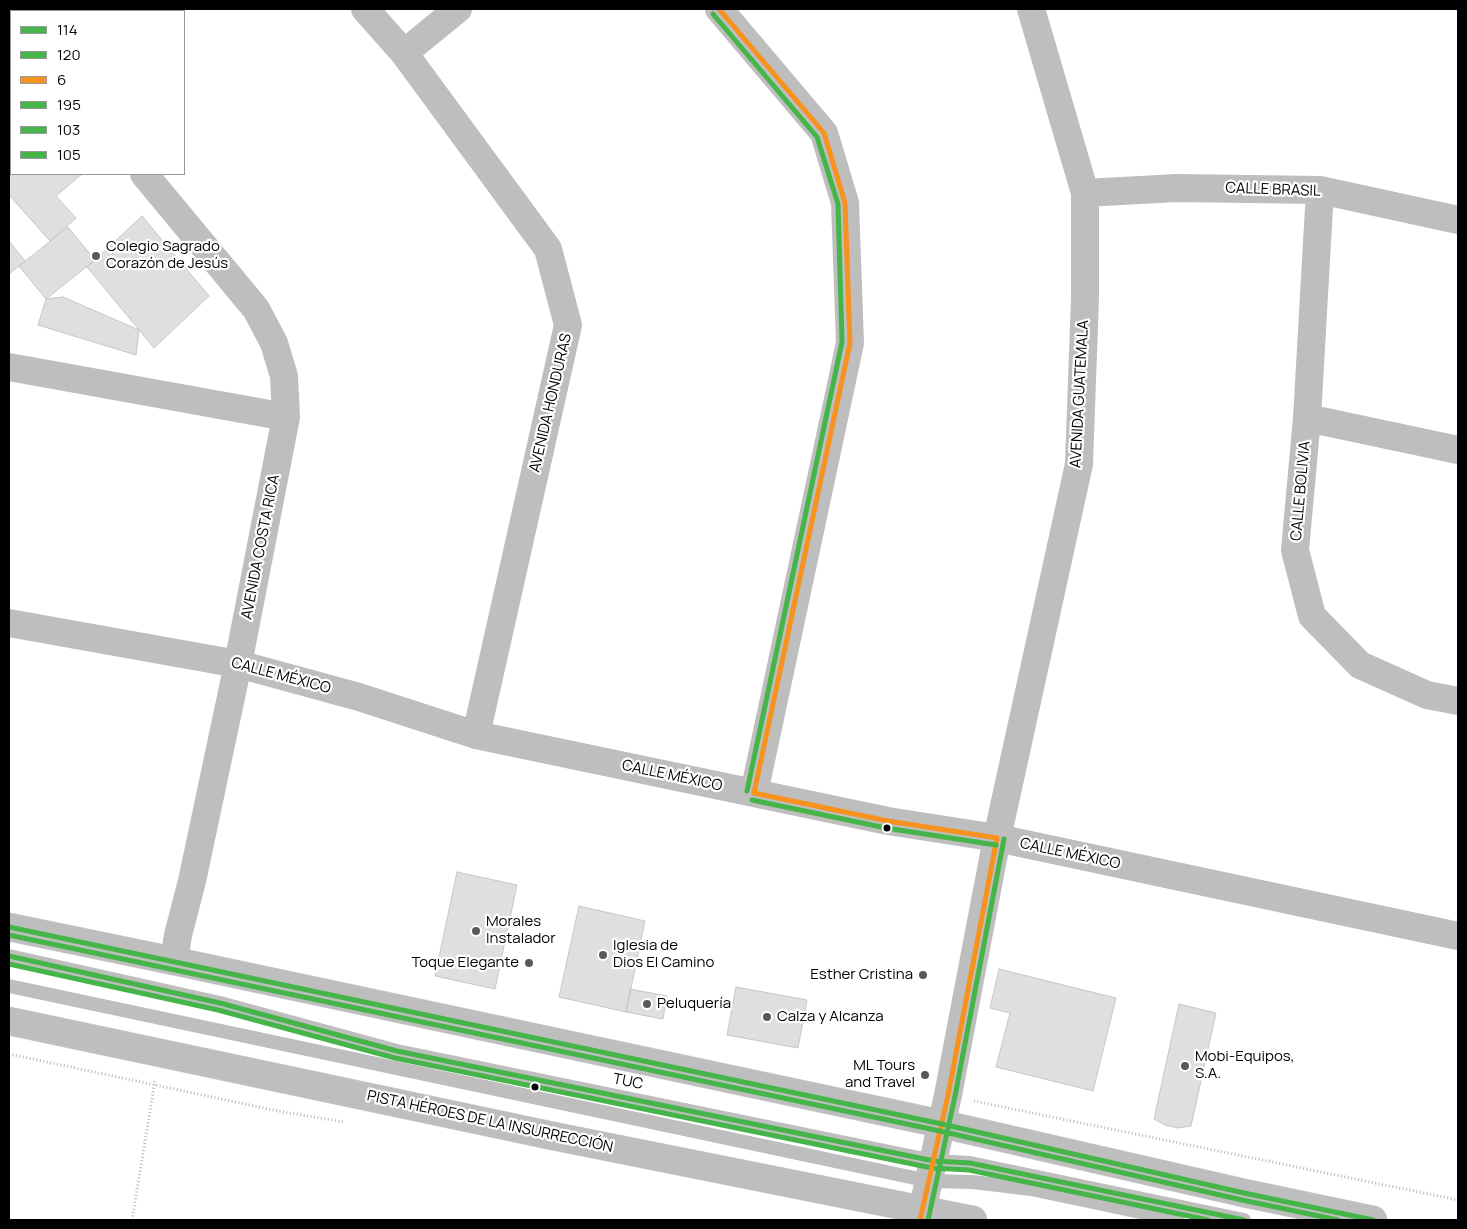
<!DOCTYPE html>
<html>
<head>
<meta charset="utf-8">
<style>
  body { margin:0 }
  #map { position:relative; width:1467px; height:1229px; overflow:hidden; background:#fff; font-family:Manrope,sans-serif }
  canvas { display:block }
  .frame { position:absolute; inset:0; border:10px solid #000; pointer-events:none }
  .legend { position:absolute; left:10px; top:10px; width:175px; height:165px; box-sizing:border-box; background:#fff; border:1px solid #999; margin:0; padding:6px 9px; list-style:none; font-size:15px; color:#000 }
  .legend li { display:flex; align-items:center; gap:10px; height:25px }
  .legend b { width:25px; border:1px solid #999 }
</style>
</head>
<body>
<div id="map">
<canvas width="1467" height="1229"></canvas>
<div class="frame"></div>
<ul class="legend">
<li><b style="height:6px;background:#45b549"></b>114</li>
<li><b style="height:6px;background:#45b549"></b>120</li>
<li><b style="height:6px;background:#f7921f"></b>6</li>
<li><b style="height:6px;background:#45b549"></b>195</li>
<li><b style="height:6px;background:#45b549"></b>103</li>
<li><b style="height:6px;background:#45b549"></b>105</li>
</ul>
</div>
<script>
const ctx = document.querySelector('canvas').getContext('2d');
ctx.lineJoin = 'round';
function paint(path, color) { ctx.fillStyle = color; ctx.fill(path, 'evenodd'); }
const poly = rows => new Path2D(rows.map(r => 'M' + r).join(''));
function stroke(path, color, width, dash) { ctx.strokeStyle = color; ctx.lineWidth = width; ctx.lineCap = dash ? 'butt' : 'round'; ctx.setLineDash(dash || []); ctx.stroke(path); }
function label(font, color, halo, rows, align = 'center') {
  ctx.font = font + ' Manrope,sans-serif'; ctx.lineWidth = 4.5; ctx.setLineDash([]); ctx.textBaseline = 'middle'; ctx.strokeStyle = halo; ctx.fillStyle = color; for (const [text, x, y, turn = 0] of rows) {
    ctx.save(); ctx.translate(x, y); ctx.rotate((+turn || 0) * Math.PI / 180); ctx.textAlign = isNaN(turn) ? turn : align; if (halo) ctx.strokeText(text, 0, 0); ctx.fillText(text, 0, 0); ctx.restore();
  }
}
const building = poly([
  [9,60,11,63,11,116,9,113,9,60],
  [9,141,11,144,11,174,82,174,56,196,76,218,50,241,9,195,9,141],
  [142,216,209,296,154,348,87,267,95,260,142,216],
  [68,227,95,260,46,299,19,266,68,227],
  [9,241,25,261,9,274,9,241],
  [63,297,139,330,136,355,38,325,46,299,63,297],
  [457,872,517,885,495,989,435,976,457,872],
  [579,906,645,921,626,1012,559,997,579,906],
  [999,969,1116,998,1093,1091,996,1067,1010,1013,990,1008,999,969],
  [736,987,807,1000,798,1048,727,1035,736,987],
  [630,989,667,996,663,1019,626,1012,630,989],
  [1179,1004,1216,1013,1191,1126,1178,1128,1165,1125,1154,1119,1179,1004]
]);
const path = poly([
  [9,1054,278,1111,344,1122],
  [974,1101,1458,1200],
  [132,1220,155,1081]
]);
const service = poly([
  [9,956,220,1003,397,1051,934,1161,970,1163,1244,1220],
  [9,986,929,1181,973,1182,1031,1189,1178,1220]
]);
const minor = poly([
  [365,9,404,53,548,249,568,325,476,735],
  [719,9,824,133,845,203,850,343,754,793],
  [9,12,11,15],
  [404,53,458,9],
  [144,174,256,309,274,343,284,376,286,417,238,664,192,881,178,935,174,961],
  [1320,190,1307,418,1295,550,1312,616,1360,665,1427,695,1458,701],
  [1085,193,1177,188,1320,190,1458,220],
  [9,367,286,417],
  [1307,418,1458,450],
  [9,623,238,664,359,697,476,735,888,821,997,838,1458,936],
  [920,1220,948,1095,997,838,1079,464,1085,298,1085,193,1031,9]
]);
const primary = poly([
  [9,927,174,961,942,1124,1244,1193,1373,1220],
  [9,1021,553,1136,973,1220]
]);
const bus1 = poly([
  [9,956,220,1003,397,1051,934,1161,970,1163,1244,1220]
]);
const bus2 = poly([
  [9,964,218,1010,395,1058,932,1168,969,1170,1208,1220]
]);
const bus3 = poly([
  [719,9,824,133,845,203,850,343,754,793],
  [754,793,888,821,997,838],
  [920,1220,948,1095,997,838]
]);
const bus4 = poly([
  [713,14,817,137,838,204,842,342,747,791],
  [752,800,886,828,996,845],
  [928,1220,955,1096,1004,839]
]);
const bus5 = poly([
  [9,927,942,1124,1244,1193,1373,1220]
]);
const bus6 = poly([
  [9,935,940,1131,1242,1200,1338,1220]
]);
const markers = [
  [96,256,5,"#595959"],
  [887,828,4.5,"#000"],
  [476,931,5,"#595959"],
  [603,955,5,"#595959"],
  [529,963,5,"#595959"],
  [923,975,5,"#595959"],
  [647,1004,5,"#595959"],
  [767,1017,5,"#595959"],
  [1185,1066,5,"#595959"],
  [925,1075,5,"#595959"],
  [535,1087,4.5,"#000"]
];
const streetNames = [
  ["CALLE BRASIL",1273,190,2],
  ["AVENIDA GUATEMALA",1080,394,-87],
  ["AVENIDA HONDURAS",551,403,-77],
  ["CALLE BOLIVIA",1301,491,-85],
  ["AVENIDA COSTA RICA",261,547,-79],
  ["CALLE MÉXICO",281,676,15],
  ["CALLE MÉXICO",672,776,12],
  ["CALLE MÉXICO",1070,854,12],
  ["TUC",628,1082,11],
  ["PISTA HÉROES DE LA INSURRECCIÓN",490,1122,12]
];
const poiNames = [
  ["Colegio Sagrado",106,247],
  ["Corazón de Jesús",106,264],
  ["Morales",486,922],
  ["Instalador",486,939],
  ["Iglesia de",613,946],
  ["Dios El Camino",613,963],
  ["Toque Elegante",519,963,"right"],
  ["Esther Cristina",913,975,"right"],
  ["Peluquería",657,1004],
  ["Calza y Alcanza",777,1017],
  ["Mobi-Equipos,",1195,1057],
  ["S.A.",1195,1074],
  ["ML Tours",915,1066,"right"],
  ["and Travel",915,1083,"right"]
];
paint(building, '#dfdfdf');
stroke(building, '#c7c7c7', 1);
stroke(primary, '#dbdbdb', 29);
stroke(path, '#b9b9b9', 3, [1, 2.5]);
stroke(service, '#bebebe', 14);
stroke(minor, '#bebebe', 28);
stroke(primary, '#bebebe', 28);
stroke(bus1, '#45b549', 5);
stroke(bus2, '#45b549', 5);
stroke(bus3, '#f7921f', 5);
stroke(bus4, '#45b549', 5);
stroke(bus5, '#45b549', 5);
stroke(bus6, '#45b549', 5);
for (const [x, y, r, color] of markers) { const dot = new Path2D(); dot.arc(x, y, r, 0, 2 * Math.PI); ctx.fillStyle = color; ctx.fill(dot); stroke(dot, '#fff', 2); }
label('15px', '#000', '#fff', streetNames);
label('15px', '#000', '#fff', poiNames, 'left');
</script>
</body>
</html>
